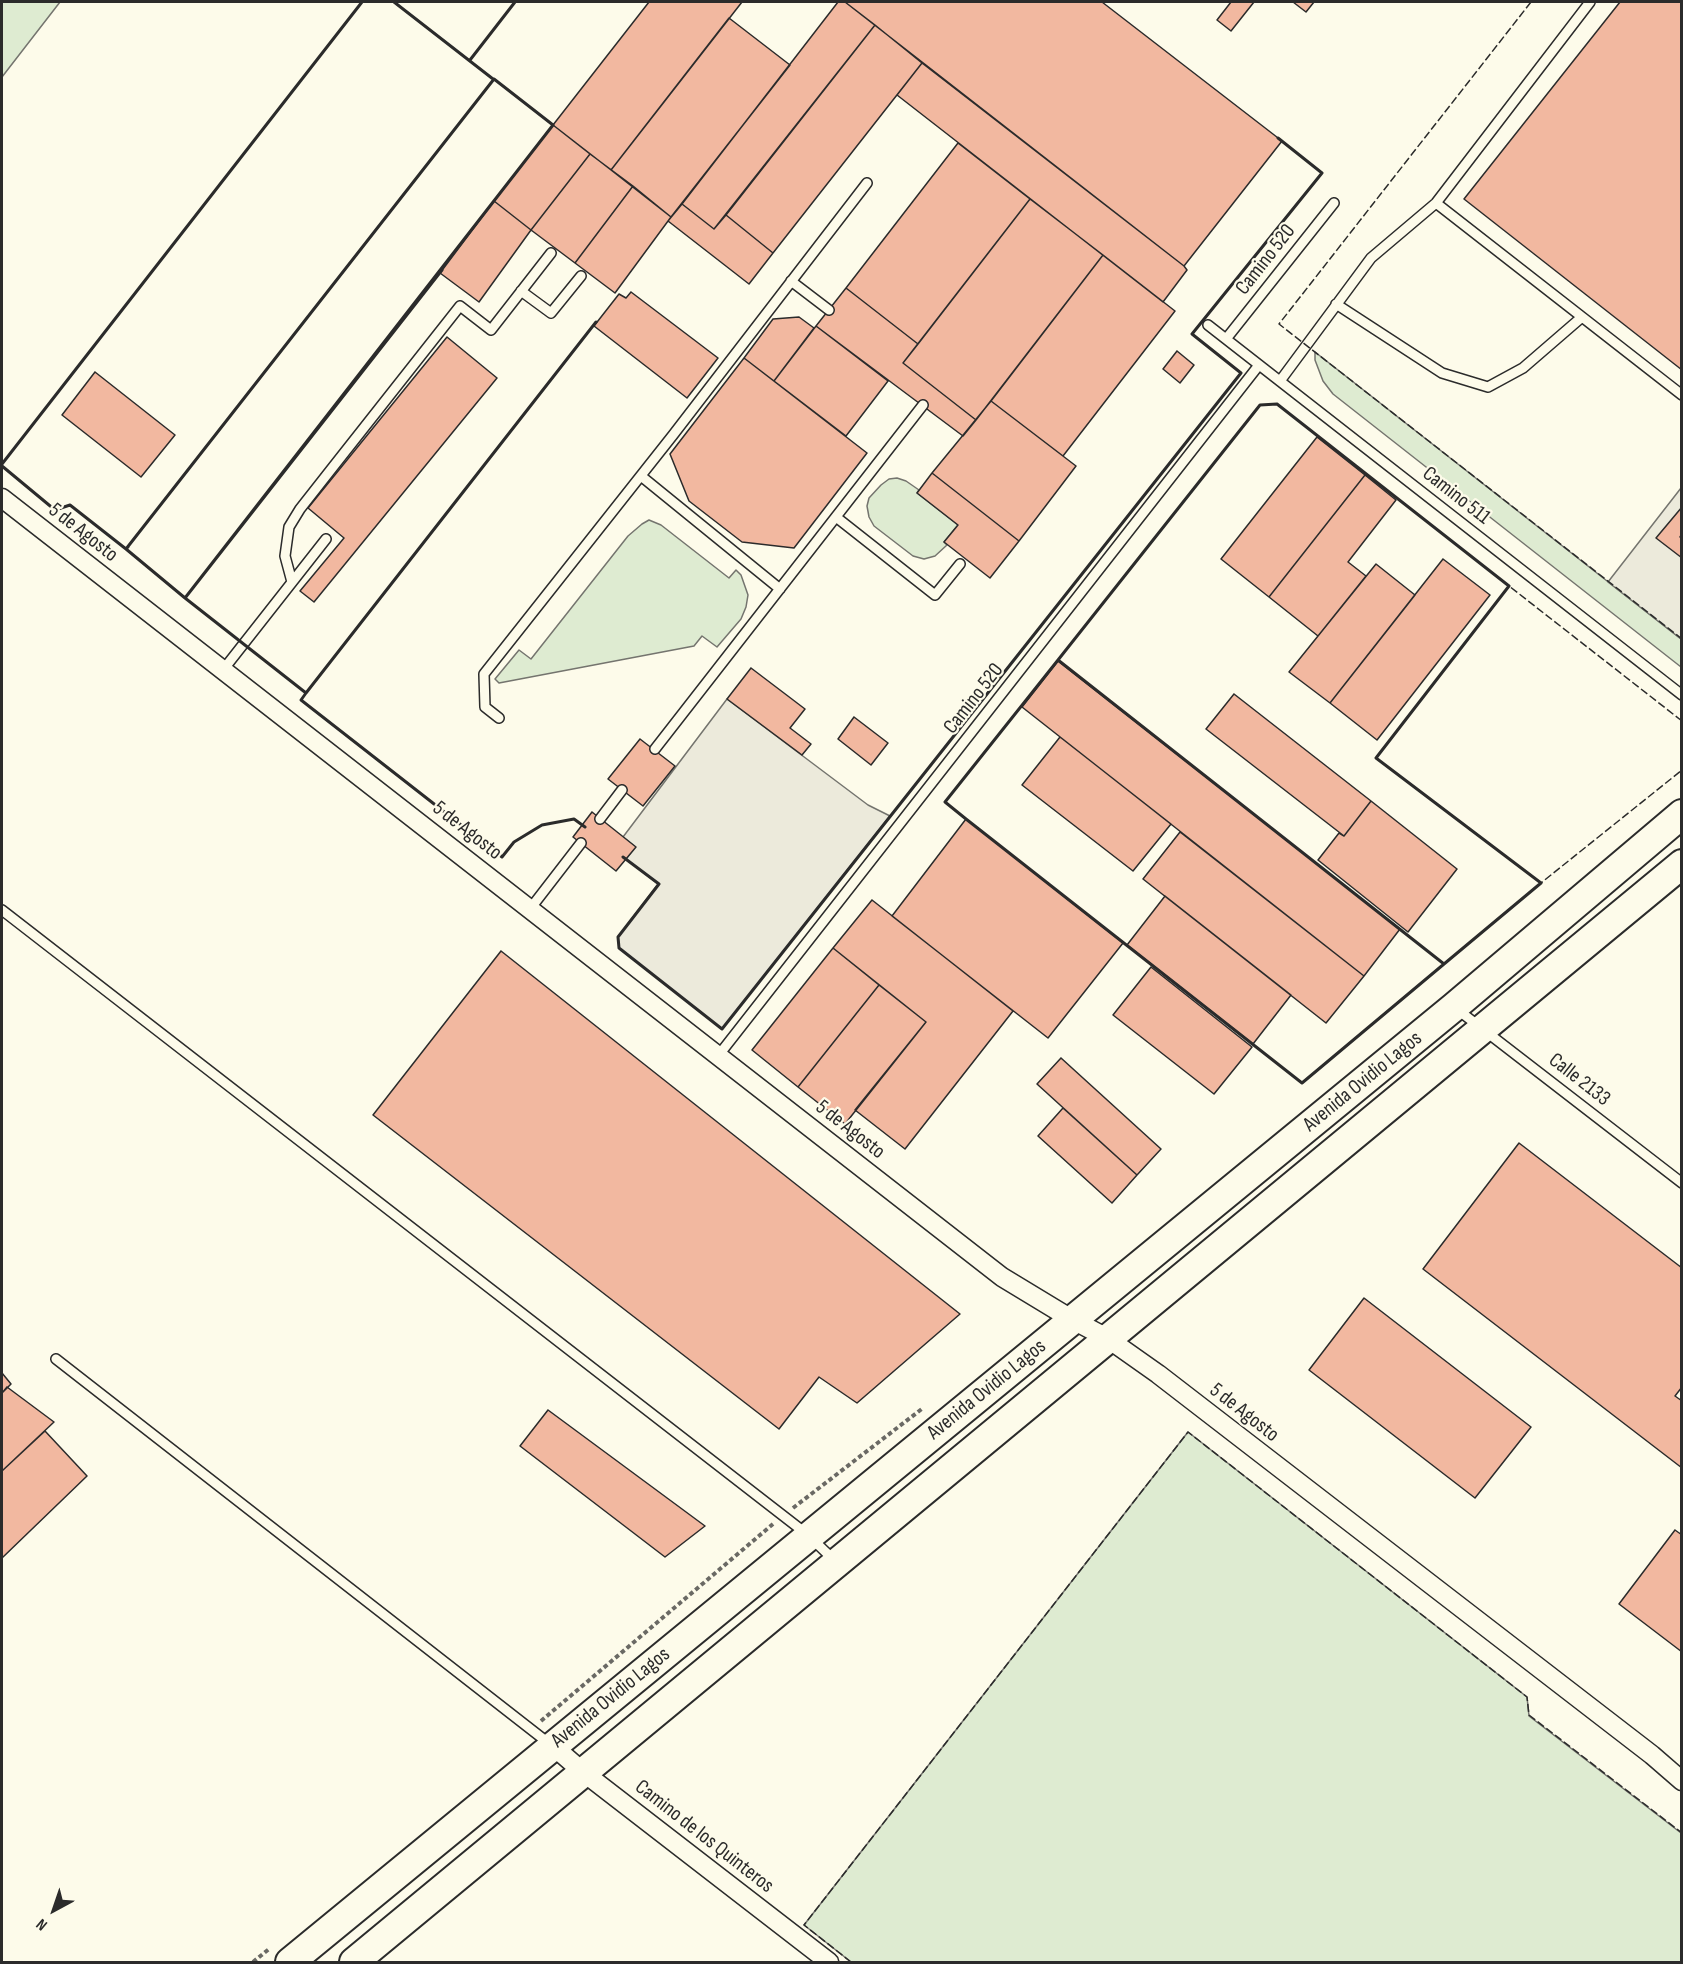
<!DOCTYPE html>
<html>
<head>
<meta charset="utf-8">
<style>
  body { margin:0 }
  #map { position:relative; width:1683px; height:1964px; overflow:hidden; background:#fdfbea; font-family:"Sofia Sans Condensed",sans-serif }
  canvas { display:block }
  .frame { position:absolute; inset:0; border:3px solid #2b2b2b; pointer-events:none }
  .north { position:absolute; left:24px; top:1880px; width:60px; height:60px; -webkit-text-stroke:4px #fdfbea; paint-order:stroke; rotate:220deg; font-size:16px; font-weight:700; line-height:24px; text-align:center; color:#2b2b2b }
  .north::after { content:''; display:block; margin:auto; width:21px; height:27px; background:#2b2b2b; clip-path:polygon(50% 0,100% 100%,50% 72%,0 100%) }
</style>
</head>
<body>
<div id="map">
<canvas width="1683" height="1964"></canvas>
<div class="frame"></div>
<div class="north">N</div>
</div>
<script>
const ctx = document.querySelector('canvas').getContext('2d');
ctx.lineJoin = 'round';
function paint(path, color) { ctx.fillStyle = color; ctx.fill(path, 'evenodd'); }
const poly = rows => new Path2D(rows.map(r => 'M' + r).join(''));
function stroke(path, color, width, dash) { ctx.strokeStyle = color; ctx.lineWidth = width; ctx.lineCap = dash ? 'butt' : 'round'; ctx.setLineDash(dash || []); ctx.stroke(path); }
function label(font, color, halo, rows, align = 'center') {
  ctx.font = font + ' "Sofia Sans Condensed",sans-serif'; ctx.lineWidth = 4.5; ctx.setLineDash([]); ctx.textBaseline = 'middle'; ctx.strokeStyle = halo; ctx.fillStyle = color; for (const [text, x, y, turn = 0] of rows) {
    ctx.save(); ctx.translate(x, y); ctx.rotate((+turn || 0) * Math.PI / 180); ctx.textAlign = isNaN(turn) ? turn : align; if (halo) ctx.strokeText(text, 0, 0); ctx.fillText(text, 0, 0); ctx.restore();
  }
}
const green = poly([
  [2,2,60,2,2,77,2,2],
  [1315,352,1681,639,1681,667,1333,394,1323,381,1315,360,1315,352],
  [897,478,906,481,919,490,917,493,958,525,944,542,947,545,935,556,924,559,913,556,874,526,869,517,867,506,869,498,881,485,889,479,897,478],
  [649,520,661,525,729,578,736,570,741,575,748,595,746,607,741,619,717,647,702,636,694,646,499,683,495,679,519,650,531,659,628,536,642,524,649,520],
  [1188,1432,1527,1697,1529,1716,1681,1833,1681,1962,851,1962,804,1925,1188,1432]
]);
const parking = poly([
  [1681,488,1681,639,1608,582,1681,488],
  [727,699,868,805,890,816,722,1029,619,948,618,937,658,884,626,859,635,847,623,837,727,699]
]);
const building = poly([
  [649,2,742,2,611,170,553,125,649,2],
  [838,2,845,2,875,25,714,229,682,204,838,2],
  [845,2,1102,2,1282,141,1184,266,845,2],
  [1231,2,1254,2,1231,31,1217,20,1231,2],
  [1293,2,1314,2,1306,12,1293,2],
  [1620,2,1682,2,1682,370,1464,199,1620,2],
  [729,18,790,65,671,217,611,170,729,18],
  [875,25,922,63,773,253,726,215,875,25],
  [922,63,1184,266,1187,270,1163,302,897,95,922,63],
  [553,125,590,154,531,230,494,201,553,125],
  [958,143,1030,199,918,344,846,288,958,143],
  [590,154,633,186,575,263,531,230,590,154],
  [633,186,671,217,615,293,575,263,633,186],
  [1030,199,1103,255,976,420,903,363,1030,199],
  [494,201,531,230,479,302,440,273,494,201],
  [682,204,714,229,726,215,773,253,749,284,668,221,682,204],
  [1103,255,1175,311,1063,456,991,401,1103,255],
  [846,288,918,344,903,363,976,420,963,436,816,326,846,288],
  [631,292,718,358,687,398,594,326,619,294,626,298,631,292],
  [799,317,814,328,774,381,744,358,773,319,799,317],
  [816,326,888,381,846,436,774,381,816,326],
  [447,337,497,378,314,602,300,591,344,538,308,508,447,337],
  [1177,351,1194,365,1180,383,1163,369,1177,351],
  [744,358,867,453,794,548,742,542,689,501,670,454,744,358],
  [95,372,175,435,141,477,62,415,95,372],
  [991,401,1076,466,1019,541,932,473,991,401],
  [1317,437,1365,475,1269,597,1221,559,1317,437],
  [932,473,1019,541,990,578,944,542,958,525,917,493,932,473],
  [1365,475,1396,500,1348,562,1366,576,1318,636,1269,597,1365,475],
  [1682,507,1682,534,1680,537,1682,538,1682,558,1656,538,1682,507],
  [1443,559,1490,595,1377,740,1330,703,1443,559],
  [1376,564,1415,595,1330,703,1289,672,1376,564],
  [1058,661,1400,929,1364,976,1022,707,1058,661],
  [751,668,805,709,790,728,811,744,802,755,727,699,751,668],
  [1234,694,1371,801,1344,836,1206,729,1234,694],
  [854,717,888,743,871,765,838,739,854,717],
  [1060,737,1171,824,1133,871,1022,785,1060,737],
  [640,739,675,766,643,806,608,779,640,739],
  [1371,801,1457,869,1408,932,1318,860,1339,833,1344,836,1371,801],
  [592,812,636,847,616,871,573,837,592,812],
  [966,819,1123,943,1048,1038,892,916,966,819],
  [1180,832,1364,976,1326,1023,1143,879,1180,832],
  [1165,896,1291,995,1253,1044,1127,945,1165,896],
  [872,900,1013,1011,905,1149,855,1110,926,1022,833,948,872,900],
  [833,948,879,985,798,1087,752,1050,833,948],
  [501,951,960,1314,857,1403,819,1377,779,1429,373,1115,501,951],
  [1151,967,1252,1047,1214,1094,1113,1015,1151,967],
  [879,985,926,1022,845,1124,798,1087,879,985],
  [1061,1058,1161,1149,1137,1175,1037,1084,1061,1058],
  [1063,1108,1137,1175,1112,1203,1038,1136,1063,1108],
  [1519,1143,1682,1268,1682,1387,1675,1396,1682,1401,1682,1468,1423,1269,1519,1143],
  [1364,1298,1531,1427,1475,1498,1309,1370,1364,1298],
  [2,1373,11,1384,2,1393,2,1373],
  [7,1387,54,1422,2,1471,2,1393,7,1387],
  [548,1410,705,1526,665,1557,520,1446,548,1410],
  [45,1431,87,1476,2,1558,2,1471,45,1431],
  [1675,1530,1682,1535,1682,1652,1619,1604,1675,1530]
]);
const path = poly([
  [793,1508,923,1408],
  [541,1721,773,1524],
  [253,1962,269,1949]
]);
const service = poly([
  [1436,203,1682,395],
  [791,281,829,310],
  [521,291,551,313,581,276],
  [1336,304,1442,373,1488,387,1523,368,1582,317],
  [1208,325,1682,695],
  [1226,339,1334,203],
  [1280,381,1371,258,1436,203,1590,2],
  [641,476,780,589],
  [836,517,935,595,960,564],
  [292,582,285,556,289,527,300,509,333,467,460,306,491,330,551,253],
  [223,670,326,539],
  [499,718,485,707,484,674,673,435,867,183],
  [655,749,923,405],
  [600,819,622,790],
  [530,909,581,843],
  [2,910,808,1535,835,1561],
  [1458,1010,1682,1183],
  [718,1056,1259,365],
  [56,1359,551,1745]
]);
const minor = poly([
  [2,498,1002,1277,1073,1320,1107,1338,1158,1374,1652,1755,1682,1781],
  [553,1746,583,1772,829,1962]
]);
const primary = poly([
  [290,1962,1454,1007,1682,814],
  [354,1962,1682,864]
]);
const fence = poly([
  [1531,2,1279,324,1682,639],
  [1682,721,1509,586,1376,758,1541,883,1682,770],
  [851,1962,804,1925,1188,1432,1527,1697,1529,1715,1682,1833]
]);
const wall = poly([
  [394,2,493,79],
  [470,60,515,2],
  [494,79,553,125,185,598,126,549,494,79],
  [442,270,185,598,306,693,301,700,502,857,514,842,542,825,574,819,585,827],
  [1277,404,1509,586,1376,758,1541,883,1444,964,1058,660,1260,405,1277,404],
  [2,464,362,2],
  [2,466,55,510,70,505,126,549,128,547],
  [1058,660,1444,964,1302,1083,966,819,945,802,1058,660],
  [306,693,596,322],
  [623,857,659,884,618,937,619,948,722,1029,1241,373,1192,334,1322,173,1278,138]
]);
const streetNames = [
  ["Camino 520",1266,260,-52],
  ["Camino 511",1456,496,38],
  ["5 de Agosto",83,533,38],
  ["Camino 520",974,699,-52],
  ["5 de Agosto",467,831,38],
  ["Calle 2133",1579,1080,38],
  ["Avenida Ovidio Lagos",1363,1082,-39],
  ["5 de Agosto",850,1130,38],
  ["Avenida Ovidio Lagos",987,1390,-39],
  ["5 de Agosto",1244,1413,38],
  ["Avenida Ovidio Lagos",611,1698,-39],
  ["Camino de los Quinteros",704,1837,38]
];
paint(green, '#deebd1');
stroke(green, '#74746e', 1.5);
paint(parking, '#eceadb');
stroke(parking, '#74746e', 1.5);
paint(building, '#f2b8a0');
stroke(building, '#2b2b2b', 1.5);
stroke(service, '#2b2b2b', 12);
stroke(minor, '#2b2b2b', 21);
stroke(primary, '#2b2b2b', 32);
stroke(path, '#6a6964', 4, [4.5, 3]);
stroke(service, '#fdfbea', 9);
stroke(minor, '#fdfbea', 18);
stroke(primary, '#fdfbea', 28);
stroke(fence, '#2b2b2b', 1.5, [8, 3]);
stroke(wall, '#2b2b2b', 3);
label('21px', '#2b2b2b', '#fdfbea', streetNames);
</script>
</body>
</html>
